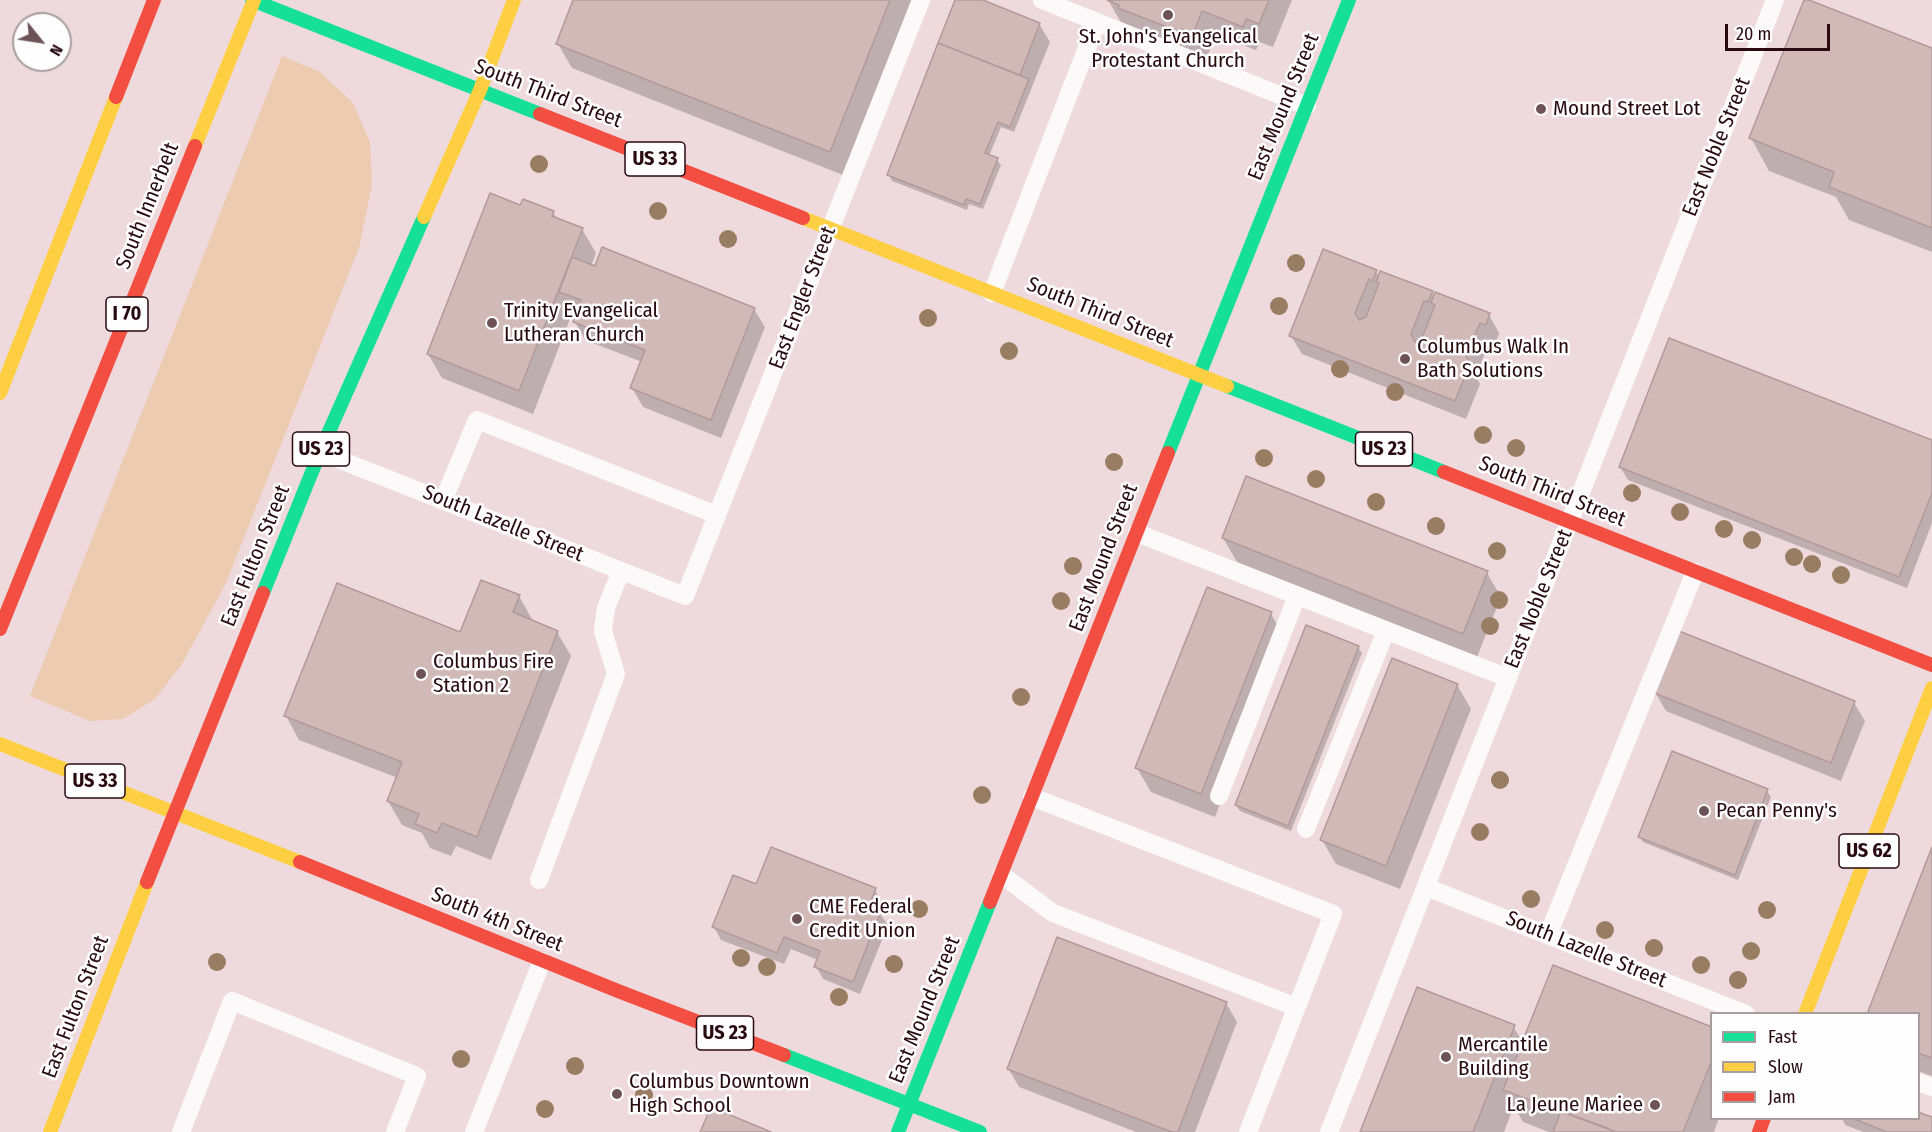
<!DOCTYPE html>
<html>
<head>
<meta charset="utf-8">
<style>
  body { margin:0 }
  #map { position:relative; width:1932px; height:1132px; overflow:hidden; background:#eedadd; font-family:"Fira Sans Condensed",sans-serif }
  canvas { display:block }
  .legend { position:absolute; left:1710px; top:1012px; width:210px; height:108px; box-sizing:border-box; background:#fefefe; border:2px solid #a89c9f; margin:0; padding:8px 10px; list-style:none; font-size:18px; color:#280a10 }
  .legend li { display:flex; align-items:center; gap:12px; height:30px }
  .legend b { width:30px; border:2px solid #a89c9f }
  .north { position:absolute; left:12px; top:12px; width:60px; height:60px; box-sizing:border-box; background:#fefefe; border:2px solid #a89c9f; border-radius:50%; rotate:120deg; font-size:16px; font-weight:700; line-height:24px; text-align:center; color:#280a10 }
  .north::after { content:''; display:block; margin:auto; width:21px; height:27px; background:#6d5358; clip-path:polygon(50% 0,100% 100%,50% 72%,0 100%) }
  .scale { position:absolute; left:1725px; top:24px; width:105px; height:27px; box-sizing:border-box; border:3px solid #280a10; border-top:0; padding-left:8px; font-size:18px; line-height:21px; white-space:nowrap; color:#280a10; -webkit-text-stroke:4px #fefefe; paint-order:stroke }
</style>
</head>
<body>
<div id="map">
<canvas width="1932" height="1132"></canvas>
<ul class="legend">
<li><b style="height:8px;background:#16e098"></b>Fast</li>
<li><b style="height:8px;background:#ffcf43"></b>Slow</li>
<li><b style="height:8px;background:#f24e42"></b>Jam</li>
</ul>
<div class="north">N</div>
<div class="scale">20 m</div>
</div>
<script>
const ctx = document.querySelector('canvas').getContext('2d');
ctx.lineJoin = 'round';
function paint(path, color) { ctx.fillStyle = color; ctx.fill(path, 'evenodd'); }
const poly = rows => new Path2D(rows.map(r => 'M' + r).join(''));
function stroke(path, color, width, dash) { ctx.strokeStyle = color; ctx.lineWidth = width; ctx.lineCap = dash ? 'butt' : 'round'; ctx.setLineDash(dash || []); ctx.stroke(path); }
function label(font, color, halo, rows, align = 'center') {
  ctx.font = font + ' "Fira Sans Condensed",sans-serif'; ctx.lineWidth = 5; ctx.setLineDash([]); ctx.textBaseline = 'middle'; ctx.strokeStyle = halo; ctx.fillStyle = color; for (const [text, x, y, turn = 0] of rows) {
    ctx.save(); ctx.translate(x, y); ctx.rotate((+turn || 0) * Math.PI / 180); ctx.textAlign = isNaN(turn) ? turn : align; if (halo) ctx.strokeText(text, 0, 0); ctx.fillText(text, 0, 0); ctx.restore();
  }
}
const green = poly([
  [282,56,319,71,353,103,370,142,372,185,359,248,226,583,182,664,155,699,123,719,90,721,30,696]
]);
const shadow = poly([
  [575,0,913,0,843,175,572,68,558,44],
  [957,0,978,0,1039,24,1050,42,1014,132,1001,127,989,156,997,160,1001,165,983,209,969,204,967,210,892,181,889,175],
  [1108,0,1292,0,1273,47,1260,42,1256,50,1216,35,1207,57,1122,24],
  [1805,0,1932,50,1932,252,1849,220,1836,197,1769,171,1751,138],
  [521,207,553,212,557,219,582,229,596,253,591,266,754,309,765,327,721,438,643,407,632,388,642,362,585,340,575,322,578,313,573,311,533,414,442,378,428,354],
  [1376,271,1379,277,1432,293,1435,298,1489,315,1499,333,1496,343,1490,340,1476,376,1480,384,1466,419,1302,354,1291,336],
  [1932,442,1932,523,1907,588,1628,480,1620,467],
  [1223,538,1487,573,1501,597,1477,657,1237,562],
  [519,596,533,621,557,632,571,656,491,860,456,846,451,856,430,848,422,833,402,825,388,801,398,778,299,740,286,716,461,634],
  [1271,614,1285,638,1215,817,1151,792,1137,768],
  [1358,647,1362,653,1291,831,1240,811,1236,805],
  [1457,685,1471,709,1400,889,1336,864,1322,840],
  [1655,692,1854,703,1865,721,1841,781,1666,711],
  [1673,753,1767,791,1771,797,1738,880,1643,842,1640,837],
  [1932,851,1932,1076,1918,1071,1918,1014],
  [757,886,874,889,882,902,878,911,888,925,860,994,823,979,816,966,818,960,791,949,784,964,721,940,714,927],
  [1226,1003,1237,1022,1195,1132,1136,1132,1019,1087,1008,1068],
  [1513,1026,1523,1043,1712,1029,1712,1118,1719,1118,1714,1132,1549,1132,1523,1122,1514,1106,1504,1132,1362,1132],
  [1842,1118,1932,1119,1932,1132,1863,1132,1845,1125]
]);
const building = poly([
  [573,0,890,0,830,152,556,44,573,0],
  [955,0,983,0,1040,23,1020,75,938,43,955,0],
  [1107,0,1269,0,1259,24,1246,19,1243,27,1202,11,1193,34,1181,29,1180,32,1118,8,1119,5,1107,0],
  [1804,0,1809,0,1932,48,1932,228,1829,187,1834,172,1749,138,1804,0],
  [938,43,1029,79,1010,127,998,122,985,153,998,158,980,204,966,199,964,205,887,175,938,43],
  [490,193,520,205,523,199,554,211,552,216,583,228,519,391,427,354,490,193],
  [602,247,755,308,711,420,630,388,645,350,573,322,581,300,559,292,572,257,595,266,602,247],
  [1323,249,1377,270,1372,281,1369,279,1355,313,1359,320,1366,317,1379,283,1376,282,1380,271,1433,291,1428,302,1424,301,1411,334,1415,342,1422,338,1435,305,1431,303,1435,292,1490,313,1486,325,1480,323,1466,356,1470,364,1455,401,1289,336,1323,249],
  [1669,338,1932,440,1932,493,1899,577,1619,467,1669,338],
  [1246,476,1488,571,1463,634,1222,538,1246,476],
  [481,580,520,595,513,612,558,631,477,837,442,823,437,833,415,824,419,814,387,801,402,762,284,716,337,583,460,632,481,580],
  [1207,587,1272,612,1201,794,1135,768,1207,587],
  [1306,625,1359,646,1288,826,1235,805,1306,625],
  [1679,631,1855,701,1831,763,1654,693,1679,631],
  [1392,658,1458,684,1386,866,1320,840,1392,658],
  [1672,751,1768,789,1735,875,1638,837,1672,751],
  [771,847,876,888,869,906,881,911,853,982,814,967,820,951,784,937,777,953,712,927,733,875,756,884,771,847],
  [1932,847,1932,1058,1918,1053,1918,1014,1867,1014,1932,847],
  [1057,937,1227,1002,1178,1132,1172,1132,1007,1069,1057,937],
  [1553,965,1712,1027,1712,1060,1683,1132,1616,1132,1503,1090,1553,965],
  [1417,987,1515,1025,1490,1089,1473,1132,1360,1132,1417,987],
  [711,1107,771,1132,700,1132,711,1107],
  [1561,1111,1607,1128,1616,1132,1553,1132,1561,1111],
  [1918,1112,1932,1117,1932,1132,1887,1132,1852,1118,1918,1118,1918,1112]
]);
const lane = poly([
  [1042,0,1307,106],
  [992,293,1097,22],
  [320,452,685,596,921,0],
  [443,501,477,420,717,515],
  [1137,533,1508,678],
  [1219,796,1297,596],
  [1032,797,1333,914,1248,1132],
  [1306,829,1386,631],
  [1002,875,1053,913,1296,1007],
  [539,880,616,674,603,631,606,608,621,571],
  [1426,887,1746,1014],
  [1548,935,1695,572],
  [1918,1082,1932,1087],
  [181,1132,232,1001,417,1076,395,1132],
  [474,1132,542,961],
  [1329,1132,1775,0]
]);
const fast = poly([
  [252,0,540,114],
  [1227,386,1444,472],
  [1168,453,1349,0],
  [263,593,320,452,424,217],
  [784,1055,980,1132],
  [898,1132,990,902]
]);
const slow = poly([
  [195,146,254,0],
  [424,217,480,90,514,0],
  [803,218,1227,386],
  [0,393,116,97],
  [0,744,300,862],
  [1805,1014,1932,688],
  [50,1132,147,882]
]);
const jam = poly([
  [116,97,154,0],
  [540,114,803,218],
  [1444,472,1932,665],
  [0,629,195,146],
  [300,862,618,991,784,1055],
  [147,882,263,593],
  [990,902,1168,453],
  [1759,1132,1764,1118]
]);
const trees = [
  [539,164],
  [658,211],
  [728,239],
  [1296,263],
  [1279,306],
  [928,318],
  [1009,351],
  [1340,369],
  [1395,392],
  [1483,435],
  [1516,448],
  [1264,458],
  [1114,462],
  [1316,479],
  [1632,493],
  [1376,502],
  [1680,512],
  [1436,526],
  [1724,529],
  [1752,540],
  [1497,551],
  [1794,557],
  [1812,564],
  [1073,566],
  [1841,575],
  [1499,600],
  [1061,601],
  [1490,626],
  [1021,697],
  [1500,780],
  [982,795],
  [1480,832],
  [1531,899],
  [919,909],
  [1767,910],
  [1605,930],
  [1654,948],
  [1751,951],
  [741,958],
  [217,962],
  [894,964],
  [1701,965],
  [767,967],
  [1738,980],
  [839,997],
  [461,1059],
  [575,1066],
  [644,1095],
  [545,1109]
];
const markers = [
  [1168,15,6,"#6d5358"],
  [1541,109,6,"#6d5358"],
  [492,323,6,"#6d5358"],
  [1405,359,6,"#6d5358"],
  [421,674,6,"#6d5358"],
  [1704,811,6,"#6d5358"],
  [797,919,6,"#6d5358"],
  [1446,1057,6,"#6d5358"],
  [617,1094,6,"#6d5358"],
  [1655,1105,6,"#6d5358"]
];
const shields = [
  [655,159,60],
  [127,314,42],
  [321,449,57],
  [1384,449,57],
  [95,781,60],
  [1869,851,60],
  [725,1033,57]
];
const shieldNames = [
  ["US 33",655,159],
  ["I 70",127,314],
  ["US 23",321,449],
  ["US 23",1384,449],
  ["US 33",95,781],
  ["US 62",1869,851],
  ["US 23",725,1033]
];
const poiNames = [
  ["St. John's Evangelical",1168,37,"center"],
  ["Protestant Church",1168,61,"center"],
  ["Mound Street Lot",1553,109],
  ["Trinity Evangelical",504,311],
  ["Lutheran Church",504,335],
  ["Columbus Walk In",1417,347],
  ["Bath Solutions",1417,371],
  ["Columbus Fire",433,662],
  ["Station 2",433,686],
  ["Pecan Penny's",1716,811],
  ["CME Federal",809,907],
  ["Credit Union",809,931],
  ["Mercantile",1458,1045],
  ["Building",1458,1069],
  ["Columbus Downtown",629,1082],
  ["High School",629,1106],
  ["La Jeune Mariee",1643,1105,"right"]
];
const streetNames = [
  ["South Third Street",548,94,21],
  ["East Mound Street",1284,107,-68],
  ["East Noble Street",1717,147,-68],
  ["South Innerbelt",148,206,-68],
  ["East Engler Street",803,298,-69],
  ["South Third Street",1100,313,22],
  ["South Third Street",1552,492,22],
  ["South Lazelle Street",503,524,22],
  ["East Fulton Street",256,556,-68],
  ["East Mound Street",1104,558,-69],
  ["East Noble Street",1539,599,-68],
  ["South 4th Street",497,920,22],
  ["South Lazelle Street",1586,950,22],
  ["East Fulton Street",76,1007,-69],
  ["East Mound Street",925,1010,-68]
];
paint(green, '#eccbb0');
paint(shadow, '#0003');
paint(building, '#d1b9b8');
stroke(building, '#b29a9a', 1.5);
stroke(lane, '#fcf9fa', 18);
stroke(fast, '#16e098', 14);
stroke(slow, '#ffcf43', 14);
stroke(jam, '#f24e42', 14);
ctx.fillStyle = '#997d63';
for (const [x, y] of trees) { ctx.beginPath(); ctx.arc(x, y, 9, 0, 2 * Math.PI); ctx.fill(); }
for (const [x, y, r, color] of markers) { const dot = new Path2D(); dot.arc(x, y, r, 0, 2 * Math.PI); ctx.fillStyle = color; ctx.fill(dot); stroke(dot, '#fefefe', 2); }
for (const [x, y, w] of shields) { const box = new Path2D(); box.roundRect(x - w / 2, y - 17, w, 34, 4.5); ctx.fillStyle = '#fefefe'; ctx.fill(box); stroke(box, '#280a10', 1.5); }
label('bold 20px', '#280a10', null, shieldNames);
label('21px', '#280a10', '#fefefe', poiNames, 'left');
label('21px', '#280a10', '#fefefe', streetNames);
</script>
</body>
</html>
